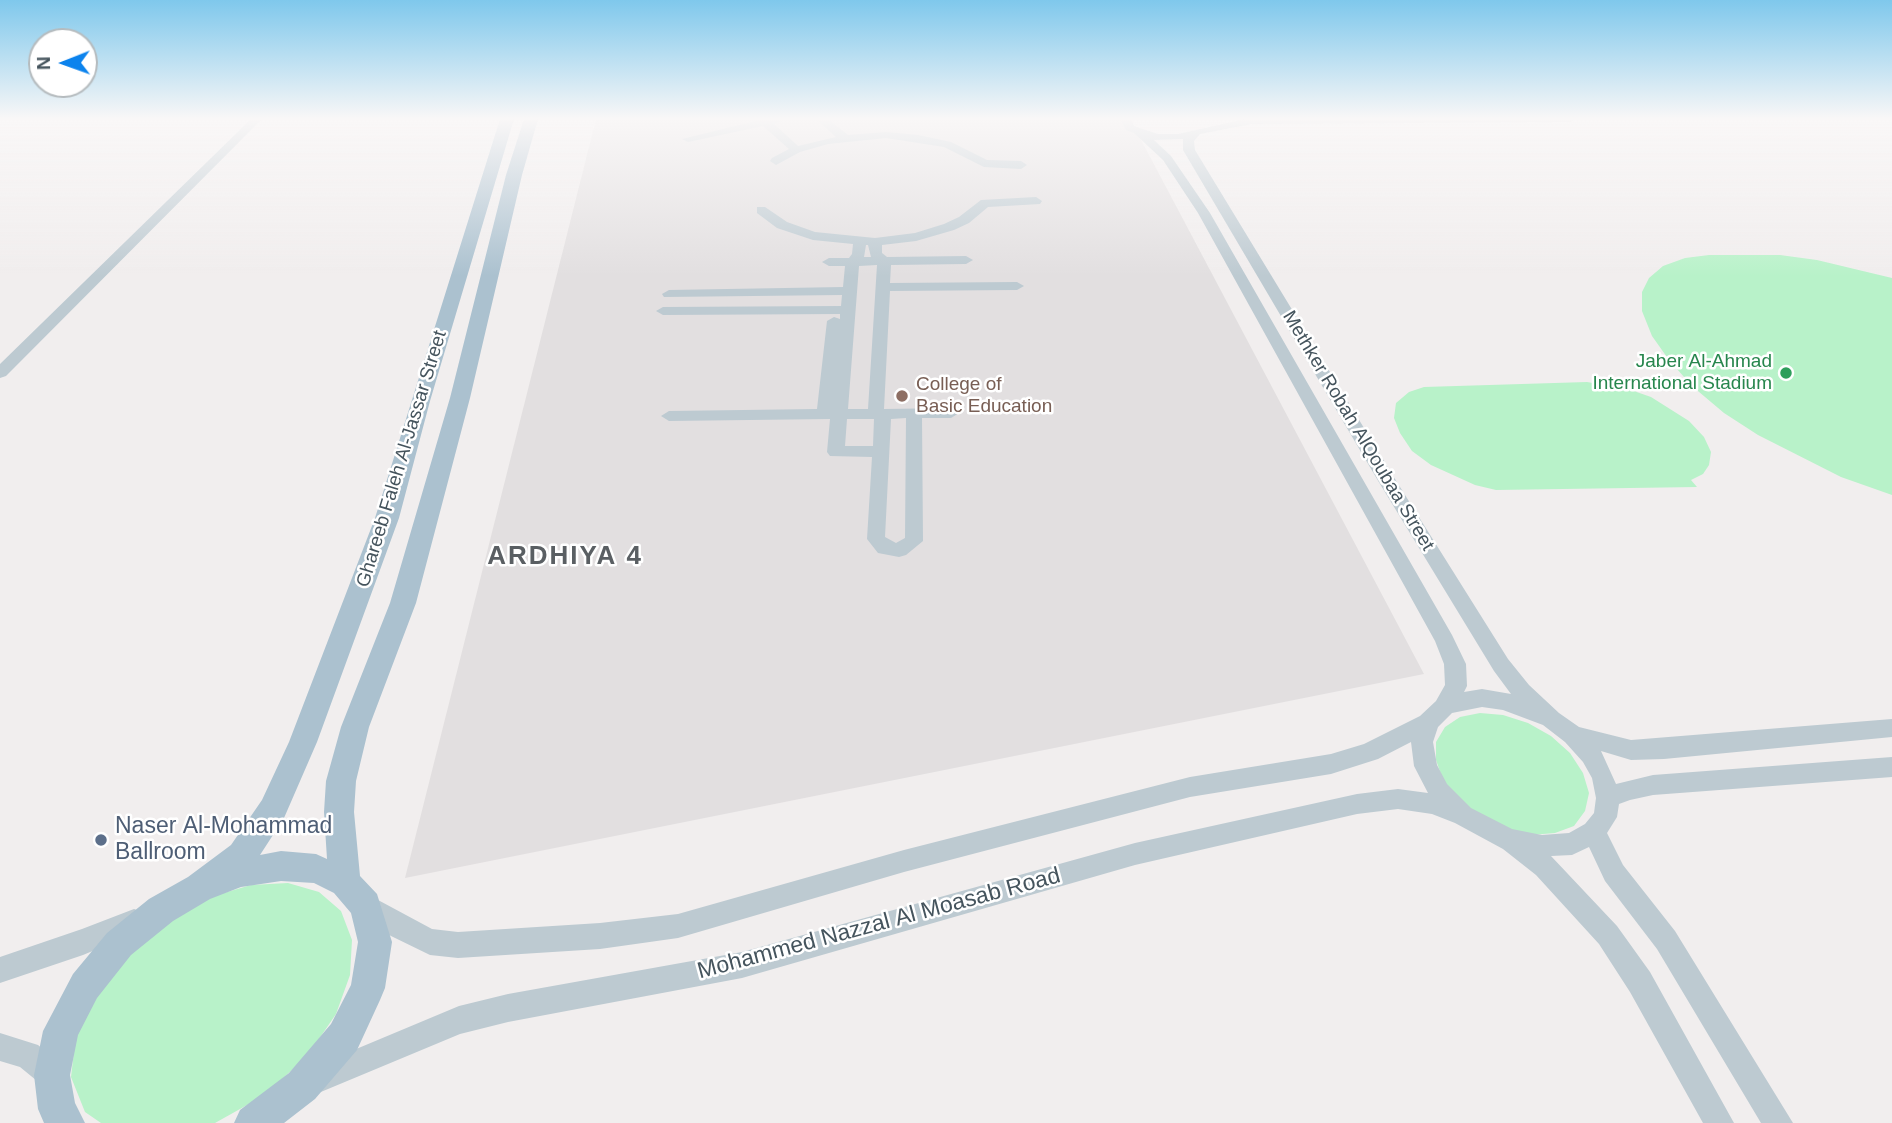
<!DOCTYPE html>
<html>
<head>
<meta charset="utf-8">
<style>
  body { margin:0 }
  #map { position:relative; width:1892px; height:1123px; overflow:hidden; background:#f1eeee; font-family:Arial,sans-serif }
  canvas { display:block }
  .north { position:absolute; left:28px; top:28px; width:70px; height:70px; box-sizing:border-box; background:#fff; border:2px solid #b5bbbe; border-radius:50%; rotate:269deg; font-size:19px; font-weight:700; line-height:28px; text-align:center; color:#45545d }
  .north::after { content:''; display:block; margin:auto; width:24px; height:32px; background:#0c83ed; clip-path:polygon(50% 0,100% 100%,50% 72%,0 100%) }
</style>
</head>
<body>
<div id="map">
<canvas width="1892" height="1123"></canvas>
<div class="north">N</div>
</div>
<script>
const ctx = document.querySelector('canvas').getContext('2d');
ctx.lineJoin = 'round';
function paint(path, color) { ctx.fillStyle = color; ctx.fill(path, 'evenodd'); }
const poly = rows => new Path2D(rows.map(r => 'M' + r).join(''));
function stroke(path, color, width, dash) { ctx.strokeStyle = color; ctx.lineWidth = width; ctx.lineCap = dash ? 'butt' : 'round'; ctx.setLineDash(dash || []); ctx.stroke(path); }
function label(font, color, halo, rows, align = 'center') {
  ctx.font = font + ' Arial,sans-serif'; ctx.lineWidth = 5; ctx.setLineDash([]); ctx.textBaseline = 'middle'; ctx.strokeStyle = halo; ctx.fillStyle = color; for (const [text, x, y, turn = 0] of rows) {
    ctx.save(); ctx.translate(x, y); ctx.rotate((+turn || 0) * Math.PI / 180); ctx.textAlign = isNaN(turn) ? turn : align; if (halo) ctx.strokeText(text, 0, 0); ctx.fillText(text, 0, 0); ctx.restore();
  }
}
const education = poly([
  [596,119,1130,119,1424,674,405,878]
]);
const green = poly([
  [1709,255,1780,255,1817,260,1892,278,1892,495,1841,477,1758,435,1724,413,1692,386,1669,360,1652,336,1642,311,1642,292,1649,278,1663,266,1685,258],
  [1587,382,1628,389,1651,397,1689,421,1704,437,1711,452,1709,465,1703,474,1691,480,1697,487,1496,490,1475,485,1431,465,1412,451,1400,433,1394,418,1396,403,1409,392,1424,387],
  [1480,713,1503,715,1528,723,1551,736,1570,753,1583,773,1589,793,1585,811,1574,826,1555,833,1531,835,1505,829,1480,816,1459,800,1443,780,1436,760,1436,742,1445,727,1460,717],
  [288,883,319,892,341,911,352,940,350,975,336,1014,308,1055,265,1095,215,1123,101,1123,85,1112,71,1077,76,1034,98,990,132,949,170,918,210,897,251,885]
]);
const minor = poly([
  [251,119,262,119,6,376,0,378,0,364,251,119],
  [764,119,786,119,774,124,798,146,836,137,816,119,828,119,848,135,886,132,918,135,951,142,987,160,1021,161,1027,165,1021,169,984,167,944,147,886,138,828,144,800,152,776,165,770,161,772,158,789,149,763,126,688,142,682,139,764,119],
  [1120,119,1131,119,1134,126,1158,134,1178,134,1245,119,1575,119,1570,122,1252,124,1200,134,1194,141,1195,150,1395,479,1508,659,1529,685,1559,713,1579,727,1631,740,1892,719,1892,737,1664,759,1631,760,1601,751,1616,784,1653,775,1892,757,1892,777,1653,795,1630,800,1619,804,1617,817,1607,833,1623,865,1675,931,1793,1123,1761,1123,1657,949,1605,881,1589,847,1572,855,1551,856,1617,926,1650,972,1734,1123,1703,1123,1630,992,1599,944,1536,875,1503,849,1455,823,1432,814,1398,809,1357,814,1135,865,742,978,508,1022,460,1034,316,1094,306,1090,302,1080,306,1070,459,1006,508,994,742,952,1135,843,1357,794,1398,789,1428,793,1414,766,1411,742,1378,759,1331,774,1190,797,904,872,678,938,600,949,458,958,430,955,391,936,356,914,352,905,356,896,365,893,432,929,458,932,600,923,678,914,904,850,1190,777,1331,754,1364,744,1420,716,1436,701,1445,685,1444,664,1435,641,1198,213,1163,160,1134,133,1126,130,1120,119],
  [1183,139,1183,150,1377,479,1494,671,1511,694,1482,689,1464,692,1467,686,1466,664,1452,635,1210,213,1171,156,1154,140,1183,139],
  [1482,707,1503,710,1543,725,1565,742,1583,762,1592,778,1596,798,1594,813,1585,824,1569,833,1542,835,1512,829,1471,808,1447,784,1437,765,1433,742,1438,727,1452,713,1482,707],
  [1036,197,1042,201,1040,204,988,207,969,223,954,230,916,241,882,245,882,253,887,257,966,256,973,260,966,264,891,265,890,283,1017,282,1024,286,1017,290,890,291,884,409,951,408,959,413,951,418,922,418,923,541,906,555,899,557,878,553,867,539,872,457,830,456,827,452,830,419,669,421,661,416,669,411,817,409,827,321,834,317,840,319,840,314,663,315,656,311,663,307,841,306,842,295,664,297,662,294,669,290,843,287,845,266,829,266,822,262,829,258,849,258,852,254,853,244,813,240,777,228,757,213,757,207,765,207,787,222,815,232,875,238,915,233,944,224,959,217,981,200,1036,197],
  [866,245,868,245,871,257,864,257,866,245],
  [877,265,868,409,848,409,859,266,877,265],
  [906,418,905,538,896,543,885,537,891,419,906,418],
  [847,419,874,419,873,446,845,446,847,419],
  [134,909,143,912,147,921,143,930,83,955,0,983,0,957,82,929,134,909],
  [0,1033,38,1045,62,1065,66,1075,62,1085,52,1089,42,1085,20,1067,0,1061,0,1033]
]);
const major = poly([
  [500,119,514,119,430,401,399,518,317,742,284,818,260,855,281,851,316,854,327,859,324,812,326,781,341,727,390,603,450,398,506,175,524,119,538,119,522,175,470,398,416,603,369,727,356,781,354,812,360,876,377,894,392,942,385,988,380,1000,357,1050,315,1099,284,1123,234,1123,240,1110,289,1073,331,1024,351,985,358,942,351,913,334,893,314,883,281,881,241,887,210,899,173,921,131,955,97,998,78,1035,70,1075,75,1103,85,1123,44,1123,38,1109,34,1075,43,1031,73,974,107,933,149,899,188,877,231,845,262,800,289,742,375,518,500,119]
]);
const markers = [
  [1786,373,7,"#2e9e5b"],
  [902,396,7,"#8d6e63"],
  [101,840,7,"#5c6f8a"]
];
const leisureNames = [
  ["Jaber Al-Ahmad",1772,362],
  ["International Stadium",1772,384]
];
const educationNames = [
  ["College of",916,385],
  ["Basic Education",916,407]
];
const streetNames = [
  ["Methker Robah AlQoubaa Street",1358,431,59],
  ["Ghareeb Faleh Al-Jassar Street",402,459,-73]
];
const nearServicenames = [
  ["Naser Al-Mohammad",115,827],
  ["Ballroom",115,853]
];
const nearStreetnames = [
  ["Mohammed Nazzal Al Moasab Road",879,924,-15]
];
const districtNames = [
  ["ARDHIYA 4",565,557]
];
paint(education, '#e2dfe0');
paint(green, '#b8f2c9');
paint(minor, '#bdcad1');
paint(major, '#abc1cf');
const sky = ctx.createLinearGradient(0, 0, 0, 276);
sky.addColorStop(0, '#7fc8ec');
sky.addColorStop(0.43, '#f9f7f7');
sky.addColorStop(1, '#f9f7f700');
ctx.fillStyle = sky;
ctx.fillRect(0, 0, 1892, 276);
for (const [x, y, r, color] of markers) { const dot = new Path2D(); dot.arc(x, y, r, 0, 2 * Math.PI); ctx.fillStyle = color; ctx.fill(dot); stroke(dot, '#fff', 2.5); }
label('19px', '#27864d', '#fff', leisureNames, 'right');
label('19px', '#785e54', '#fff', educationNames, 'left');
label('19px', '#45545d', '#fff', streetNames);
label('23px', '#4e5e75', '#fff', nearServicenames, 'left');
label('23px', '#45545d', '#fff', nearStreetnames);
ctx.letterSpacing = '2px';
label('bold 26px', '#5a5f63', '#fff', districtNames);
ctx.letterSpacing = '0px';
</script>
</body>
</html>
